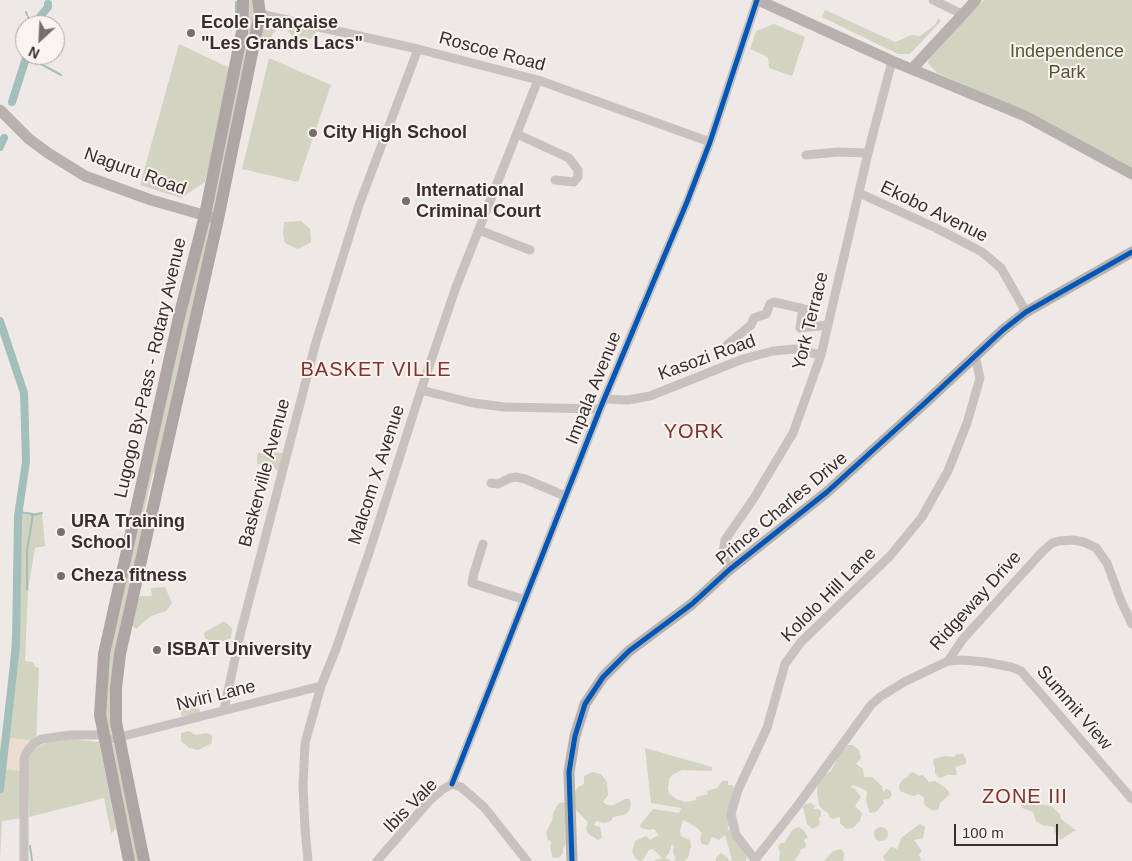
<!DOCTYPE html>
<html>
<head>
<meta charset="utf-8">
<style>
  body { margin:0 }
  #map { position:relative; width:1132px; height:861px; overflow:hidden; background:#eee9e6; font-family:Helvetica,sans-serif }
  canvas { display:block }
  .north { position:absolute; left:15px; top:15px; width:50px; height:50px; box-sizing:border-box; background:#faf3ef; border:1px solid #ada4a1; border-radius:50%; rotate:205deg; font-size:14px; font-weight:700; line-height:20px; text-align:center; color:#392e2c }
  .north::after { content:''; display:block; margin:auto; width:18px; height:22px; background:#786f6d; clip-path:polygon(50% 0,100% 100%,50% 72%,0 100%) }
  .scale { position:absolute; left:954px; top:824px; width:104px; height:22px; box-sizing:border-box; border:2px solid #392e2c; border-top:0; padding-left:6px; font-size:15px; line-height:18px; white-space:nowrap; color:#392e2c; -webkit-text-stroke:4px #faf3ef; paint-order:stroke }
</style>
</head>
<body>
<div id="map">
<canvas width="1132" height="861"></canvas>
<div class="north">N</div>
<div class="scale">100 m</div>
</div>
<script>
const ctx = document.querySelector('canvas').getContext('2d');
ctx.lineJoin = 'round';
function paint(path, color) { ctx.fillStyle = color; ctx.fill(path, 'evenodd'); }
const poly = rows => new Path2D(rows.map(r => 'M' + r).join(''));
function stroke(path, color, width, dash) { ctx.strokeStyle = color; ctx.lineWidth = width; ctx.lineCap = dash ? 'butt' : 'round'; ctx.setLineDash(dash || []); ctx.stroke(path); }
function label(font, color, halo, rows, align = 'center') {
  ctx.font = font + ' Helvetica,sans-serif'; ctx.lineWidth = 4; ctx.setLineDash([]); ctx.textBaseline = 'middle'; ctx.strokeStyle = halo; ctx.fillStyle = color; for (const [text, x, y, turn = 0] of rows) {
    ctx.save(); ctx.translate(x, y); ctx.rotate((+turn || 0) * Math.PI / 180); ctx.textAlign = isNaN(turn) ? turn : align; if (halo) ctx.strokeText(text, 0, 0); ctx.fillText(text, 0, 0); ctx.restore();
  }
}
const green = poly([
  [248,0,254,0,254,24,214,213,211,213,247,34],
  [984,0,1132,0,1132,168,1032,115,937,73,928,63,931,53],
  [825,10,895,42,912,35,920,36,935,25,938,18,941,21,910,54,898,54,822,17],
  [274,21,278,23,279,27,272,35,271,48,266,49,260,36,261,30],
  [774,24,805,37,792,76,769,68,768,57,750,49,756,31],
  [297,25,315,29,316,35,310,39,299,41,294,39,286,28,288,26],
  [179,44,230,68,223,111,205,182,181,198,140,185],
  [269,58,331,85,298,182,242,169],
  [212,220,157,474,153,473,143,516,147,517,113,733,109,736,104,713,110,643,206,221],
  [301,221,310,229,311,242,298,249,285,243,283,234,284,222],
  [259,452,269,458,275,452,283,453,278,471,271,465,257,464,257,455],
  [19,512,33,515,42,513,45,546,35,548,28,590,25,661,33,662,35,667,39,668,36,741,2,737,9,685],
  [165,587,172,603,166,611,151,616,136,629,132,625,132,609,140,596,152,596,151,588],
  [224,621,232,628,231,638,220,642,209,640,205,638,204,633],
  [184,703,196,705,200,711,198,714,183,716,181,715,182,707],
  [189,731,195,735,206,733,212,735,212,743,198,750,189,748,181,741,181,733],
  [72,739,99,742,116,828,113,832,111,833,104,798,29,817,27,771,28,759,32,750,46,743],
  [111,743,114,744,139,861,132,861],
  [848,745,853,745,859,750,861,758,856,764,863,769,864,777,872,777,882,786,883,792,886,789,890,790,892,795,889,799,883,800,884,803,876,812,870,813,866,801,867,791,854,785,850,787,855,789,861,797,855,806,862,813,860,821,853,828,846,829,840,823,840,817,833,819,830,818,828,813,823,810,819,805,817,791,818,783,822,777,831,771,839,756],
  [645,748,712,767,712,771,682,770,672,775,669,779,668,788,669,793,676,799,686,802,696,800,696,797,708,794,707,791,717,788,722,781,728,781,728,785,732,785,739,794,734,816,727,830,731,829,739,846,744,849,747,856,746,861,716,861,716,858,721,853,728,858,729,861,732,860,725,835,719,840,712,837,708,845,702,844,700,838,702,833,696,827,683,820,680,831,681,836,690,840,691,846,688,858,684,861,673,861,676,859,673,852,674,846,672,844,669,853,665,858,671,861,653,861,662,858,653,849,649,850,642,861,637,860,632,852,635,841,646,836,650,840,659,835,654,829,649,830,641,828,640,825,645,819,653,809,679,813,681,808,651,803],
  [957,754,963,754,966,759,966,764,955,767,957,773,956,775,947,775,941,778,938,777,935,773,935,768,933,763,934,759,945,756,954,757],
  [0,768,21,771,21,818,2,821,0,860],
  [592,772,601,774,607,782,608,795,603,802,607,805,614,805,625,799,630,799,631,804,629,811,624,815,613,817,611,821,605,823,596,821,594,825,600,827,602,838,598,840,587,833,586,828,588,822,573,807,571,798,578,787,584,784,584,776],
  [913,772,919,776,923,775,929,782,935,781,946,788,950,794,940,803,938,810,932,810,927,807,924,804,924,797,918,794,915,796,912,796,900,791,899,785,903,779,908,777,909,774],
  [1028,798,1038,804,1051,806,1060,814,1061,819,1077,831,1074,831,1060,840,1058,834,1054,832,1054,827,1042,825,1036,821,1033,812,1022,808,1021,802,1024,799],
  [565,802,566,843,563,849,563,853,560,857,553,858,550,848,551,841,548,840,546,832,552,821,553,813,559,803],
  [811,803,815,806,813,809,818,809,821,811,821,816,819,818,820,825,812,829,807,824,803,807,806,804],
  [920,824,925,827,923,838,914,840,922,851,919,855,921,859,920,861,885,861,883,857,891,847,897,849,902,837],
  '874 834a7 7 0 1 1 14 0a7 7 0 1 1-14 0Z',
  [799,827,804,831,808,837,804,840,806,845,805,848,801,849,799,855,795,859,796,861,779,861,780,852,778,846,781,843,784,843,793,829],
  [841,849,844,853,844,859,842,861,824,861,833,851]
]);
const sand = poly([
  [2,737,36,741,21,771,0,768,0,742]
]);
const stream = poly([
  [236,2,236,28],
  [26,12,27,15],
  [28,17,31,21,37,24],
  [28,55,35,59],
  [41,64,61,75],
  [32,515,42,513],
  [18,516,19,512,33,514,27,551,27,590],
  [0,751,5,754],
  [30,846,32,861]
]);
const canal = poly([
  [37,25,39,18,48,7,48,4],
  [12,102,27,55],
  [0,147,4,138],
  [0,321,24,393,26,462,18,516,16,646,0,789]
]);
const street = poly([
  [933,0,962,14],
  [260,14,418,49,538,80,710,142],
  [517,134,569,158,578,170,578,177,574,182,555,180],
  [806,155,838,152,868,153],
  [859,193,936,228,982,252,1001,268,1026,312],
  [479,230,530,250],
  [727,345,751,325,754,318,766,314,770,304,774,302,808,310,802,314,800,328,828,325],
  [421,390,473,403,505,407,600,409],
  [604,399,628,400,650,396,743,359,773,351,794,349,821,355],
  [491,483,498,484,510,478,516,477,525,479,565,496],
  [483,544,474,573,472,583,525,600],
  [729,570,723,553,725,540,754,498,793,433,821,355,868,153,892,61],
  [948,661,962,660,985,662,1011,667,1021,671,1132,799],
  [224,710,240,635,316,342,359,205,418,49],
  [104,741,321,686],
  [452,784,600,409,687,202,710,142,757,0],
  [755,860,798,805,871,705,880,697,904,682,948,661,963,639,1041,553,1052,543,1059,541,1073,540,1084,542,1096,548,1107,563,1121,601,1132,624],
  [24,861,24,759,26,753,33,744,42,739,70,735,103,735],
  [308,861,305,829,303,786,305,743,321,686,336,649,369,553,421,390,456,287,538,80],
  [377,861,430,800,442,790,452,784,461,787,484,807,527,861],
  [756,861,736,835,731,814,738,790,767,728,785,664,801,642,890,556,922,517,948,471,967,423,980,378,975,356]
]);
const secondary = poly([
  [758,0,892,61,1025,116,1132,174],
  [912,69,976,0],
  [0,110,29,139,48,153,85,176,151,200,214,218],
  [572,861,569,772,575,736,585,704,603,677,629,651,692,604,729,570,827,492,926,402,1003,330,1026,312,1132,252]
]);
const primary = poly([
  [129,861,100,715,104,654,179,317,205,215,242,32,243,0],
  [144,861,116,722,116,688,120,654,218,219,260,14,258,0]
]);
const cycleway = poly([
  [452,784,600,409,687,202,710,142,757,0],
  [572,861,569,772,575,736,585,704,603,677,629,651,692,604,729,570,827,492,926,402,1003,330,1026,312,1132,252]
]);
const markers = [
  [191,33,5,"#786f6d"],
  [313,133,5,"#786f6d"],
  [406,201,5,"#786f6d"],
  [61,532,5,"#786f6d"],
  [61,576,5,"#786f6d"],
  [157,650,5,"#786f6d"]
];
const poiNames = [
  ["Ecole Française",201,23],
  ["\"Les Grands Lacs\"",201,44],
  ["City High School",323,133],
  ["International",416,191],
  ["Criminal Court",416,212],
  ["URA Training",71,522],
  ["School",71,543],
  ["Cheza fitness",71,576],
  ["ISBAT University",167,650]
];
const streetNames = [
  ["Roscoe Road",492,52,15],
  ["Naguru Road",135,172,20],
  ["Ekobo Avenue",934,212,26],
  ["York Terrace",811,321,-76],
  ["Kasozi Road",707,358,-20],
  ["Lugogo By-Pass - Rotary Avenue",151,368,-77],
  ["Impala Avenue",594,388,-68],
  ["Baskerville Avenue",265,473,-75],
  ["Malcom X Avenue",377,475,-72],
  ["Prince Charles Drive",782,509,-40],
  ["Kololo Hill Lane",829,595,-45],
  ["Ridgeway Drive",976,601,-48],
  ["Nviri Lane",216,696,-14],
  ["Summit View",1074,708,49],
  ["Ibis Vale",411,806,-45]
];
const parkNames = [
  ["Independence",1067,52],
  ["Park",1067,73]
];
const quarterNames = [
  ["BASKET VILLE",376,370],
  ["YORK",694,432],
  ["ZONE III",1025,797]
];
paint(green, '#d2d3c1');
paint(sand, '#ecddcf');
stroke(stream, '#a3bfbb', 2);
stroke(canal, '#a3bfbb', 8);
stroke(street, '#c8c2bf', 9);
stroke(secondary, '#b8b2af', 11);
stroke(primary, '#ada6a4', 12);
stroke(cycleway, '#0057b8', 5);
for (const [x, y, r, color] of markers) { const dot = new Path2D(); dot.arc(x, y, r, 0, 2 * Math.PI); ctx.fillStyle = color; ctx.fill(dot); stroke(dot, '#faf3ef', 2); }
label('bold 18px', '#392e2c', '#faf3ef', poiNames, 'left');
label('18px', '#392e2c', '#faf3ef', streetNames);
label('18px', '#4f5632', '#faf3ef', parkNames);
ctx.letterSpacing = '1px';
label('20px', '#82322c', '#faf3ef', quarterNames);
ctx.letterSpacing = '0px';
</script>
</body>
</html>
